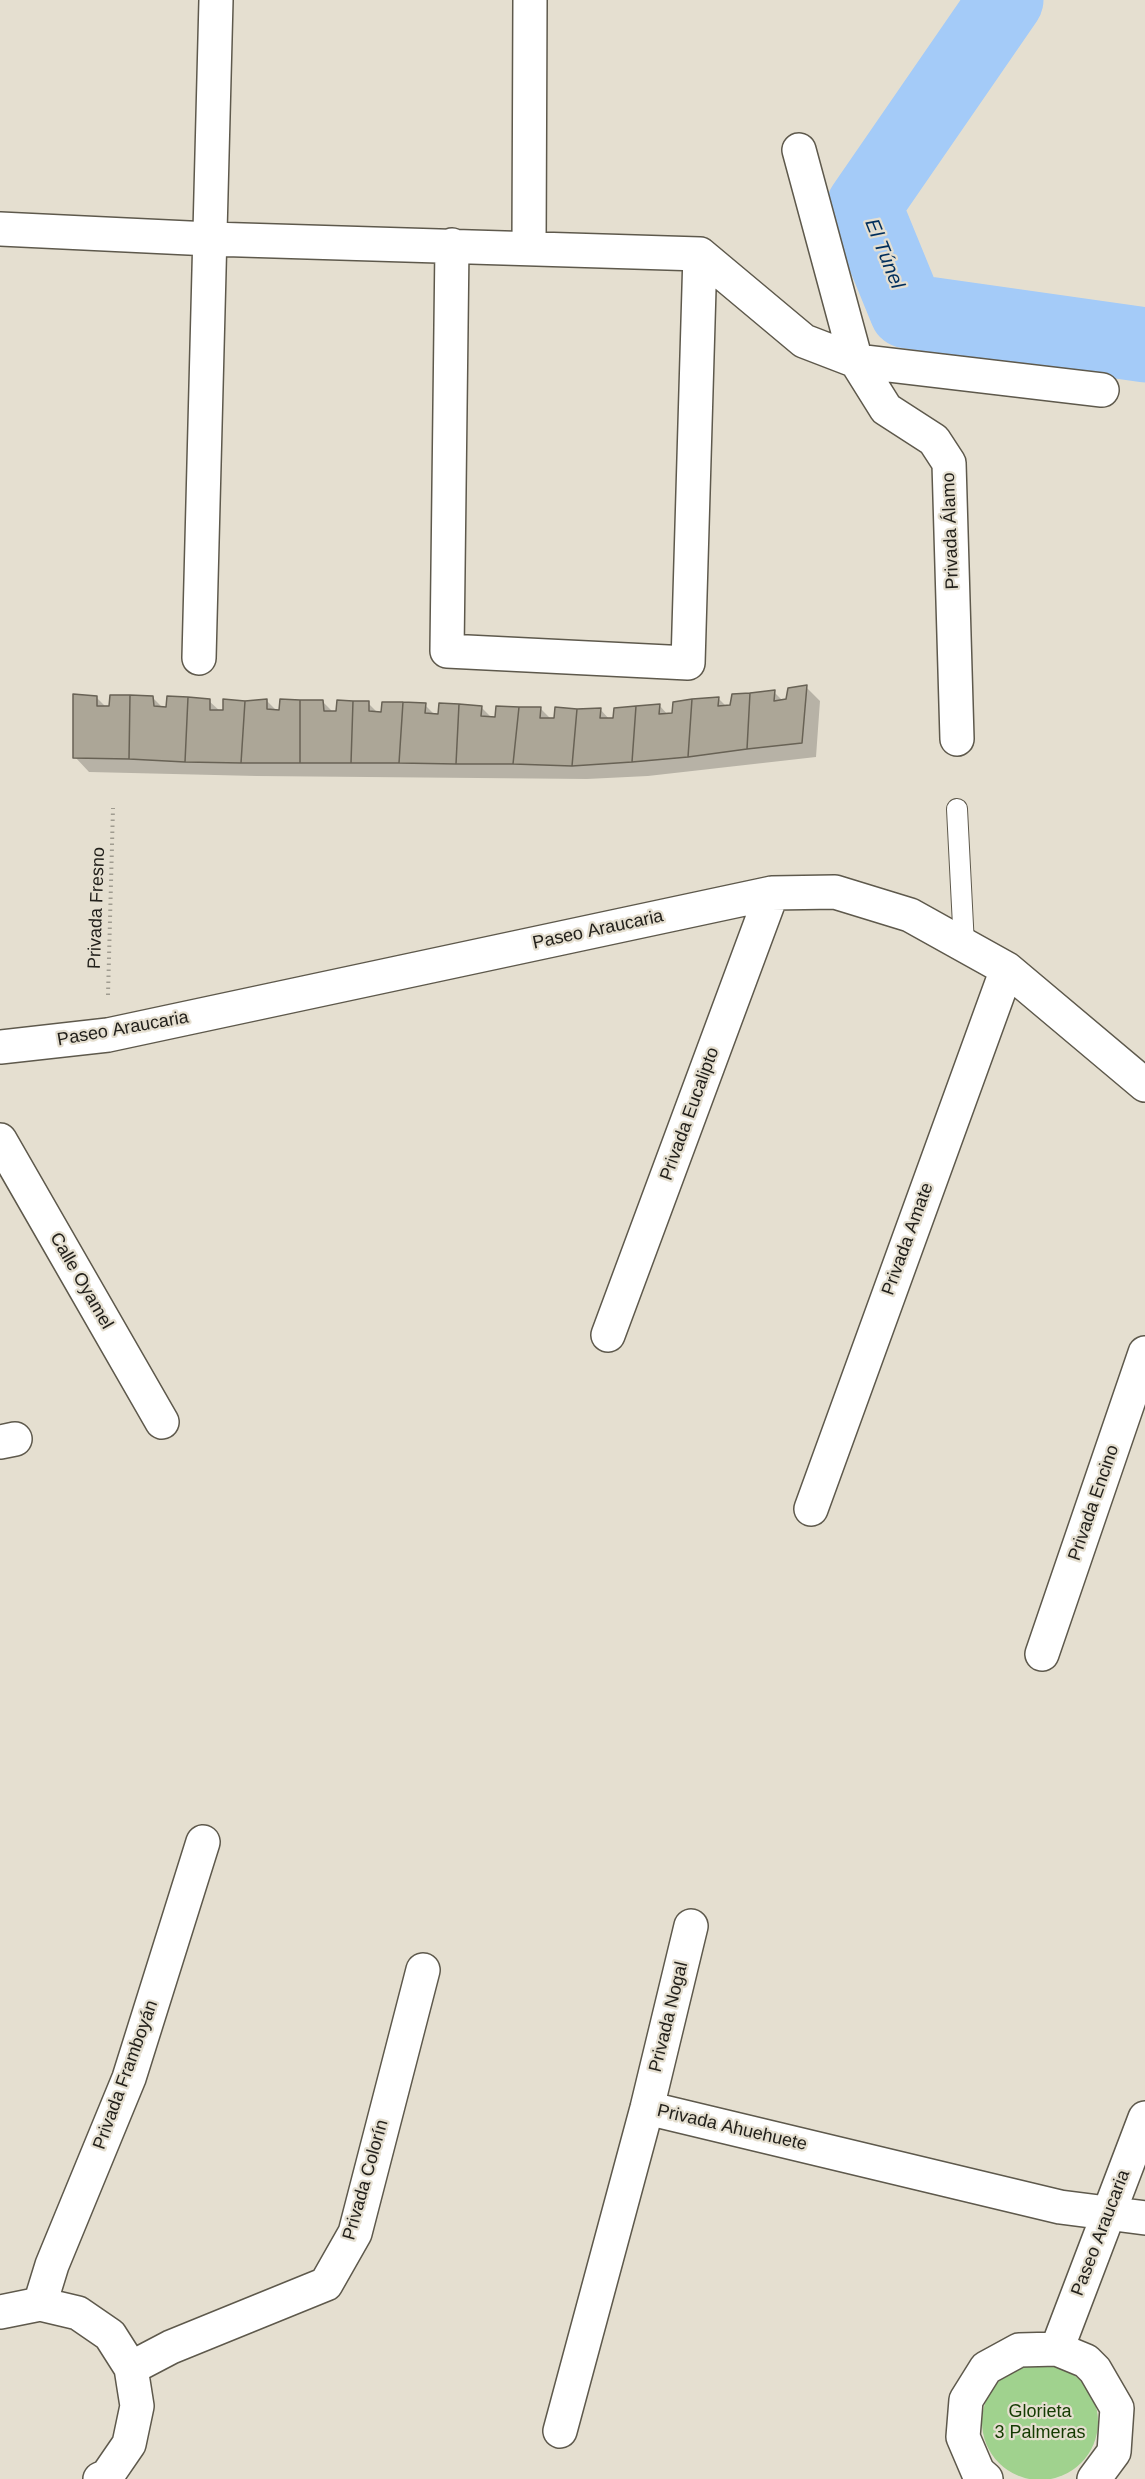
<!DOCTYPE html>
<html>
<head>
<meta charset="utf-8">
<style>
  body { margin:0 }
  canvas { display:block; background:#e5dfd0 }
</style>
</head>
<body>
<canvas width="1145" height="2479"></canvas>
<script>
const ctx = document.querySelector('canvas').getContext('2d');
ctx.lineJoin = 'round';
function paint(path, color) { ctx.fillStyle = color; ctx.fill(path, 'evenodd'); }
const poly = rows => new Path2D(rows.map(r => 'M' + r).join(''));
function stroke(path, color, width, dash) { ctx.strokeStyle = color; ctx.lineWidth = width; ctx.lineCap = dash ? 'butt' : 'round'; ctx.setLineDash(dash || []); ctx.stroke(path); }
function label(font, color, halo, rows, align = 'center') {
  ctx.font = font + ' Helvetica,sans-serif'; ctx.lineWidth = 4.5; ctx.setLineDash([]); ctx.textBaseline = 'middle'; ctx.strokeStyle = halo; ctx.fillStyle = color; for (const [text, x, y, turn = 0] of rows) {
    ctx.save(); ctx.translate(x, y); ctx.rotate((+turn || 0) * Math.PI / 180); ctx.textAlign = isNaN(turn) ? turn : align; if (halo) ctx.strokeText(text, 0, 0); ctx.fillText(text, 0, 0); ctx.restore();
  }
}
const green = poly([
  '982 2422a58 58 0 1 1 116 0a58 58 0 1 1-116 0Z'
]);
const shadow = poly([
  [806,687,820,701,816,757,648,776,587,779,256,776,89,772,75,757,96,697,106,707,153,698,163,708,209,701,220,711,224,711,225,701,266,700,277,711,323,702,333,712,368,703,378,713,425,705,436,716,481,707,492,718,541,709,552,720,600,709,610,720,660,706,668,715,718,698,727,707,774,692,783,701,788,700]
]);
const river = poly([
  [1006,0,864,206,907,311,1145,345]
]);
const building = poly([
  [807,685,802,743,747,749,750,693,775,690,774,701,786,699,788,688,807,685],
  [750,693,747,749,688,757,692,699,719,697,718,706,730,705,732,694,750,693],
  [73,694,97,696,97,706,109,706,110,695,130,695,129,759,73,758,73,694],
  [130,695,153,696,154,706,166,707,167,696,188,697,185,762,129,759,130,695],
  [188,697,210,699,210,710,223,710,223,699,245,701,241,763,185,762,188,697],
  [267,699,267,709,279,710,280,699,300,700,300,763,241,763,245,701,267,699],
  [692,699,688,757,632,762,636,706,660,704,659,714,672,713,673,702,692,699],
  [300,700,323,700,324,711,336,711,337,700,353,701,351,763,300,763,300,700],
  [353,701,369,701,369,711,381,712,382,702,403,702,399,763,351,763,353,701],
  [403,702,426,703,425,713,438,714,439,703,459,704,456,764,399,763,403,702],
  [459,704,482,706,481,716,495,717,496,706,519,707,513,764,456,764,459,704],
  [636,706,632,762,572,766,577,709,601,708,600,718,613,718,614,708,636,706],
  [519,707,541,707,540,718,554,718,555,707,577,709,572,766,513,764,519,707]
]);
const path = poly([
  [108,995,113,808]
]);
const lane = poly([
  [957,809,964,945]
]);
const street = poly([
  [799,150,856,361,886,409,934,440,949,463,957,739],
  [0,229,210,239,700,254,804,341,856,361,1102,390],
  [452,245,447,651,688,663,700,254],
  [529,247,530,0],
  [199,658,216,0],
  [0,1047,108,1035,772,893,835,892,910,915,1007,969,1145,1085],
  [0,1140,162,1422],
  [608,1335,772,893],
  [0,1442,15,1439],
  [811,1509,1007,969],
  [1042,1654,1145,1353],
  [647,2108,1060,2207,1145,2218],
  [40,2304,52,2265,129,2078,203,1842],
  [0,2312,40,2304,78,2313,110,2335,131,2368,137,2406,129,2444,107,2476,100,2479],
  [1057,2349,1145,2118],
  [131,2368,171,2347,326,2284,355,2233,423,1970],
  [560,2431,647,2108,691,1926],
  [986,2479,978,2472,963,2437,966,2400,986,2368,1019,2350,1057,2349,1086,2361,1095,2370,1117,2408,1114,2452,1094,2479]
]);
const streetNames = [
  ["Privada Álamo",951,531,-92],
  ["Privada Fresno",97,908,-88],
  ["Paseo Araucaria",598,930,-12],
  ["Paseo Araucaria",123,1029,-10],
  ["Privada Eucalipto",690,1114,-70],
  ["Privada Amate",908,1239,-70],
  ["Calle Oyamel",81,1281,60],
  ["Privada Encino",1094,1503,-71],
  ["Privada Nogal",669,2017,-76],
  ["Privada Framboyán",126,2075,-70],
  ["Privada Ahuehuete",732,2128,13],
  ["Privada Colorín",366,2180,-74],
  ["Paseo Araucaria",1101,2233,-69]
];
const parkNames = [
  ["Glorieta",1040,2412],
  ["3 Palmeras",1040,2433]
];
const waterNames = [
  ["El Túnel",884,254,68]
];
paint(green, '#a0d28e');
paint(shadow, '#0003');
stroke(river, '#a4cbf8', 75);
paint(building, '#aca697');
stroke(building, '#686255', 1.5);
stroke(lane, '#5e594c', 22);
stroke(street, '#5e594c', 36);
stroke(path, '#a09c90', 4, [1.5, 4.5]);
stroke(lane, '#fff', 20);
stroke(street, '#fff', 33);
label('18px', '#23211c', '#e5dfd0', streetNames);
label('18px', '#143b01', '#e5dfd0', parkNames);
label('italic 20px', '#002e5c', '#e5dfd0', waterNames);
</script>
</body>
</html>
